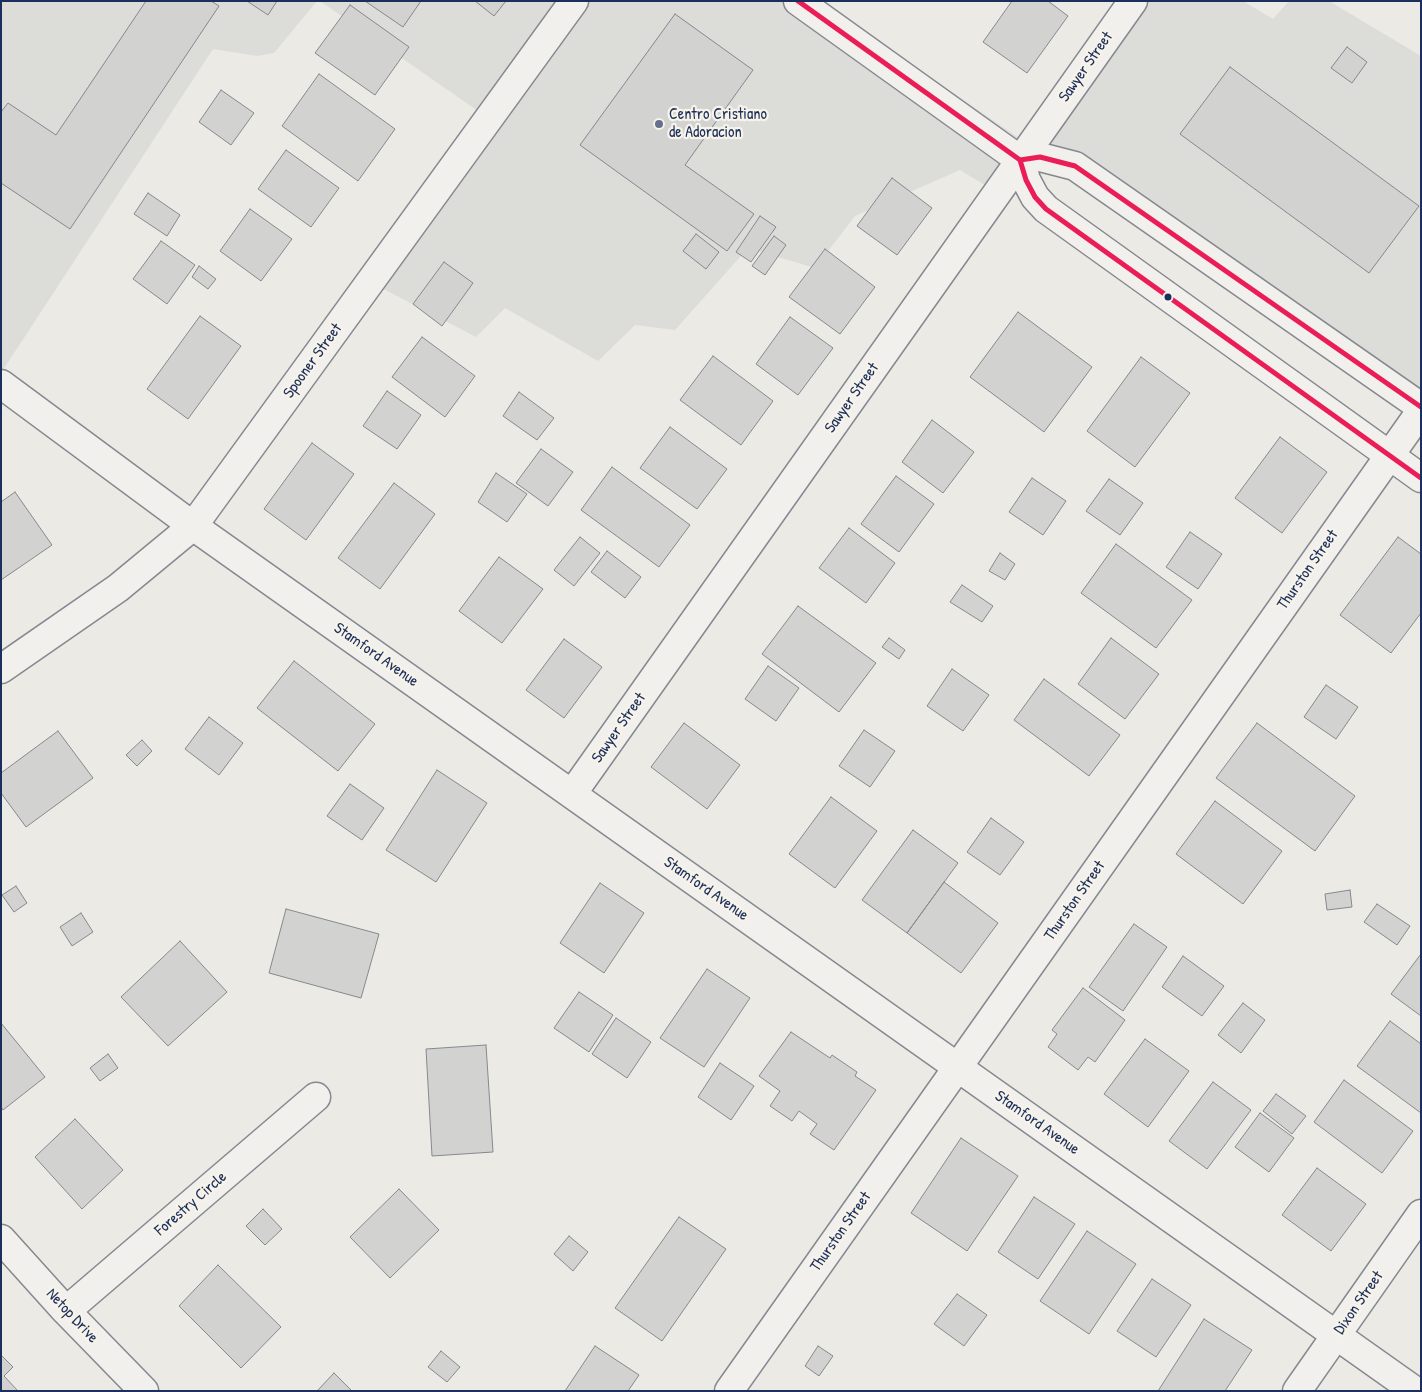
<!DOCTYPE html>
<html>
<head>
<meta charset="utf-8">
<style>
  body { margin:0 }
  #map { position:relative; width:1422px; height:1392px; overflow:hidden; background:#ebeae5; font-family:"Patrick Hand",sans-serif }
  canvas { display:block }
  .frame { position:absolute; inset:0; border:2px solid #1b2f5e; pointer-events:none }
</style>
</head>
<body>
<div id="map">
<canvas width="1422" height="1392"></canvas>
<div class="frame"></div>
</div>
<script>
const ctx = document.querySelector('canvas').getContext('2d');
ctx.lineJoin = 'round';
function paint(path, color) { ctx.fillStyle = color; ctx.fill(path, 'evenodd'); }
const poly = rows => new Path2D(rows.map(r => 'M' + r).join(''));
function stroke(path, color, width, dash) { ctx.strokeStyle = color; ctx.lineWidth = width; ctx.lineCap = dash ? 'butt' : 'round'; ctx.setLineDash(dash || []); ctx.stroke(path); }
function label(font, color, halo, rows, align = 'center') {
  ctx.font = font + ' "Patrick Hand",sans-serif'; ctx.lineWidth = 4.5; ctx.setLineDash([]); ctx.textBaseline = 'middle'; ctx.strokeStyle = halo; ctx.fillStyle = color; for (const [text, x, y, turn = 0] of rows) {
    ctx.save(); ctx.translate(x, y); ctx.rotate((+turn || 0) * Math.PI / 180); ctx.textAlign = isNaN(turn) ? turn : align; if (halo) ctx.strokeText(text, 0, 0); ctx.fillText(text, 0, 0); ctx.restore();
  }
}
const built = poly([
  [1,1,317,1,274,53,257,56,213,49,1,373],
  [320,1,820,1,1023,141,1004,191,983,184,960,170,855,216,815,268,748,248,675,330,635,325,598,361,505,308,476,337,366,280,478,118,475,109],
  [1138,1,1243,1,1273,19,1289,1,1329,1,1421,56,1421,424,1391,405,1038,151]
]);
const building = poly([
  [146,1,211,1,219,6,70,229,1,183,1,112,8,103,56,135,146,1],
  [247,1,277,1,268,15,247,1],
  [365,1,421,1,403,27,365,1],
  [475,1,506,1,494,16,475,1],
  [1012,1,1048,1,1068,16,1027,73,983,42,1012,1],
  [350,5,409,47,375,95,315,53,350,5],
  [675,14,753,70,685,165,754,214,727,251,580,145,675,14],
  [1347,47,1367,62,1352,83,1331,68,1347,47],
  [1230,67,1419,206,1369,273,1180,134,1230,67],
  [319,74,395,129,358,181,282,126,319,74],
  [221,90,254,113,231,145,199,122,221,90],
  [286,150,339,188,311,227,258,189,286,150],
  [892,178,932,208,897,255,857,226,892,178],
  [148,193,180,215,167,236,134,214,148,193],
  [250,209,292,239,261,281,220,251,250,209],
  [760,216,776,227,751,262,736,252,760,216],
  [696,234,719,252,706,269,683,251,696,234],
  [774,236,786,245,765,275,752,266,774,236],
  [161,241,195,265,167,304,133,279,161,241],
  [825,249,875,287,840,334,789,297,825,249],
  [444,262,473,283,442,326,413,304,444,262],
  [199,266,216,279,208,289,192,277,199,266],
  [1018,312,1092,367,1044,432,970,377,1018,312],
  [200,316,241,346,188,419,147,389,200,316],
  [790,317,833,348,798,395,756,364,790,317],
  [422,337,475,376,445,417,392,377,422,337],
  [713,356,773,401,741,445,680,400,713,356],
  [1141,357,1190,393,1135,467,1087,431,1141,357],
  [387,391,421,415,397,449,363,426,387,391],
  [519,392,554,418,537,440,503,416,519,392],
  [932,420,974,452,943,493,902,462,932,420],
  [670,427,727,469,697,509,640,468,670,427],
  [1280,437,1327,472,1282,533,1235,498,1280,437],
  [312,443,354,474,306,540,264,509,312,443],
  [541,449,573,472,548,506,516,483,541,449],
  [612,467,690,525,659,567,581,510,612,467],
  [496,473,527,494,507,522,478,502,496,473],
  [896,476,934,504,899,552,861,524,896,476],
  [1032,478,1066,501,1043,535,1009,512,1032,478],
  [1109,479,1143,503,1120,535,1086,511,1109,479],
  [394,483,435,514,380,589,338,558,394,483],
  [15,492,52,545,1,580,1,502,15,492],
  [849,528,895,563,866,603,819,568,849,528],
  [1190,532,1222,554,1198,589,1166,567,1190,532],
  [580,537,600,553,574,586,554,570,580,537],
  [1398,537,1421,554,1421,613,1391,653,1340,615,1398,537],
  [1116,544,1192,600,1156,648,1081,593,1116,544],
  [607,551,641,577,625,598,591,572,607,551],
  [1000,553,1015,564,1005,580,989,571,1000,553],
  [499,557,543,589,502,643,459,611,499,557],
  [962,585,993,606,982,622,950,602,962,585],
  [798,606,876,663,839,712,762,654,798,606],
  [889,638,905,650,899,659,882,647,889,638],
  [1111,638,1159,674,1125,719,1078,684,1111,638],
  [564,639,602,667,564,718,526,690,564,639],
  [294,661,375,724,338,771,257,708,294,661],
  [768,666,799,688,776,721,745,699,768,666],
  [952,669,989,695,963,731,927,706,952,669],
  [1044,679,1120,735,1089,776,1014,720,1044,679],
  [1326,685,1358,707,1336,739,1304,717,1326,685],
  [209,717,243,743,219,775,185,749,209,717],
  [684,723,740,765,707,809,651,767,684,723],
  [1257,723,1355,796,1315,851,1216,778,1257,723],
  [864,730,895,751,870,787,839,766,864,730],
  [58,731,93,778,26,827,1,793,1,773,58,731],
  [142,740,152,751,137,766,126,755,142,740],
  [437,770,487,803,436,882,386,850,437,770],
  [350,784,384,808,362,840,327,816,350,784],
  [831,797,877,831,835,888,789,854,831,797],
  [1215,801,1282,851,1243,904,1176,854,1215,801],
  [991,818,1024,842,1000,875,967,852,991,818],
  [913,830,958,863,907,933,862,900,913,830],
  [944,882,998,923,961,973,907,933,944,882],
  [600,883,644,913,604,973,560,943,600,883],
  [16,886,27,903,14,912,2,895,16,886],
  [1350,890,1352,907,1327,910,1325,894,1350,890],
  [1377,904,1410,926,1397,945,1364,922,1377,904],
  [286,909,379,934,361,998,269,973,286,909],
  [81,913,93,932,72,946,60,927,81,913],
  [1134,924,1167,947,1123,1011,1089,987,1134,924],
  [180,941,227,992,168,1046,121,997,180,941],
  [1421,954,1421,1016,1391,994,1421,954],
  [1183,956,1224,986,1202,1016,1162,987,1183,956],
  [707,969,750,998,704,1067,660,1038,707,969],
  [1083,988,1125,1020,1095,1062,1088,1057,1078,1070,1048,1047,1057,1034,1052,1030,1083,988],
  [579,992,613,1015,589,1052,554,1028,579,992],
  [1243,1003,1265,1020,1241,1053,1218,1035,1243,1003],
  [616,1018,651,1042,627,1078,592,1054,616,1018],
  [1390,1021,1421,1044,1421,1113,1357,1066,1390,1021],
  [1,1023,45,1077,3,1110,1,1107,1,1023],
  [791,1032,830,1058,832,1055,857,1072,855,1076,876,1090,834,1150,810,1134,817,1124,799,1111,792,1121,770,1106,780,1091,759,1076,791,1032],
  [1145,1039,1189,1071,1148,1127,1104,1094,1145,1039],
  [486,1045,493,1152,432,1156,426,1049,486,1045],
  [108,1054,118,1068,100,1081,90,1068,108,1054],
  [720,1063,754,1086,731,1120,698,1097,720,1063],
  [1344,1080,1413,1131,1382,1173,1314,1122,1344,1080],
  [1213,1082,1251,1110,1207,1169,1169,1141,1213,1082],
  [1276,1094,1306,1116,1292,1134,1263,1111,1276,1094],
  [1260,1113,1294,1138,1269,1172,1235,1147,1260,1113],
  [75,1119,123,1170,82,1209,35,1157,75,1119],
  [961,1138,1018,1176,967,1251,911,1213,961,1138],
  [1317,1168,1366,1204,1331,1251,1282,1215,1317,1168],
  [399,1189,439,1230,390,1278,350,1237,399,1189],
  [1034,1197,1075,1224,1038,1279,998,1252,1034,1197],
  [263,1209,282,1229,265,1245,246,1226,263,1209],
  [679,1217,726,1249,662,1341,615,1308,679,1217],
  [1087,1231,1136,1264,1089,1334,1040,1301,1087,1231],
  [569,1236,588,1252,573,1271,554,1254,569,1236],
  [218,1265,281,1327,241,1368,179,1306,218,1265],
  [1152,1279,1191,1305,1156,1357,1117,1331,1152,1279],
  [957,1294,987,1315,964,1346,934,1324,957,1294],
  [1204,1319,1252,1350,1225,1391,1158,1391,1204,1319],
  [595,1346,639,1375,628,1391,565,1391,595,1346],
  [818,1346,833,1356,819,1376,805,1366,818,1346],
  [441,1351,460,1367,447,1382,428,1367,441,1351],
  [1,1355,13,1367,4,1376,18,1391,1,1391,1,1355],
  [334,1373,352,1391,317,1391,334,1373]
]);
const street = poly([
  [1,384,193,526,1415,1391],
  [1,669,118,588,193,526,574,1],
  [572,794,1133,1],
  [1,1239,66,1311,144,1391],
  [66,1311,316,1097],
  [729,1391,1421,411],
  [1297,1391,1421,1214]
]);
const primary = poly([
  [798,1,1020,160,1026,180,1035,197,1046,209,1421,478],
  [1020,160,1040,157,1075,166,1421,407]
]);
const bus1 = poly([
  [798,1,1020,160,1026,180,1035,197,1046,209,1421,478],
  [988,137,1020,160,1040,157,1075,166,1421,407]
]);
const markers = [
  [659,124,5,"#64708d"],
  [1168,297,4.5,"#1b2f5e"]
];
const streetNames = [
  ["Sawyer Street",1086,67,-55],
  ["Spooner Street",313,361,-54],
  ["Sawyer Street",852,398,-55],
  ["Thurston Street",1308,570,-55],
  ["Stamford Avenue",376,655,35],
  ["Sawyer Street",619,728,-55],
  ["Stamford Avenue",706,889,35],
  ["Thurston Street",1075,901,-55],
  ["Stamford Avenue",1037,1123,35],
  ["Forestry Circle",191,1204,-41],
  ["Thurston Street",841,1232,-55],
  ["Dixon Street",1359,1303,-55],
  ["Netop Drive",72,1316,47]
];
const poiNames = [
  ["Centro Cristiano",669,115],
  ["de Adoracion",669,133]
];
paint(built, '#dcdcd9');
paint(building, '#d2d2d0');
stroke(building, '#85888f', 1);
stroke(street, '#85888f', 31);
stroke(primary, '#85888f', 31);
stroke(street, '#f1f0ec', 28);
stroke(primary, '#f1f0ec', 28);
stroke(bus1, '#ea1d57', 5);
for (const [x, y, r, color] of markers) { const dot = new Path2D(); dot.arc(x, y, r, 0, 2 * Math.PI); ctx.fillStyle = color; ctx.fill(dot); stroke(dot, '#f7f3e8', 2); }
label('16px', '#1b2f5e', '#f7f3e8', streetNames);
label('16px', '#1b2f5e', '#f7f3e8', poiNames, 'left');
</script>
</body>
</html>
